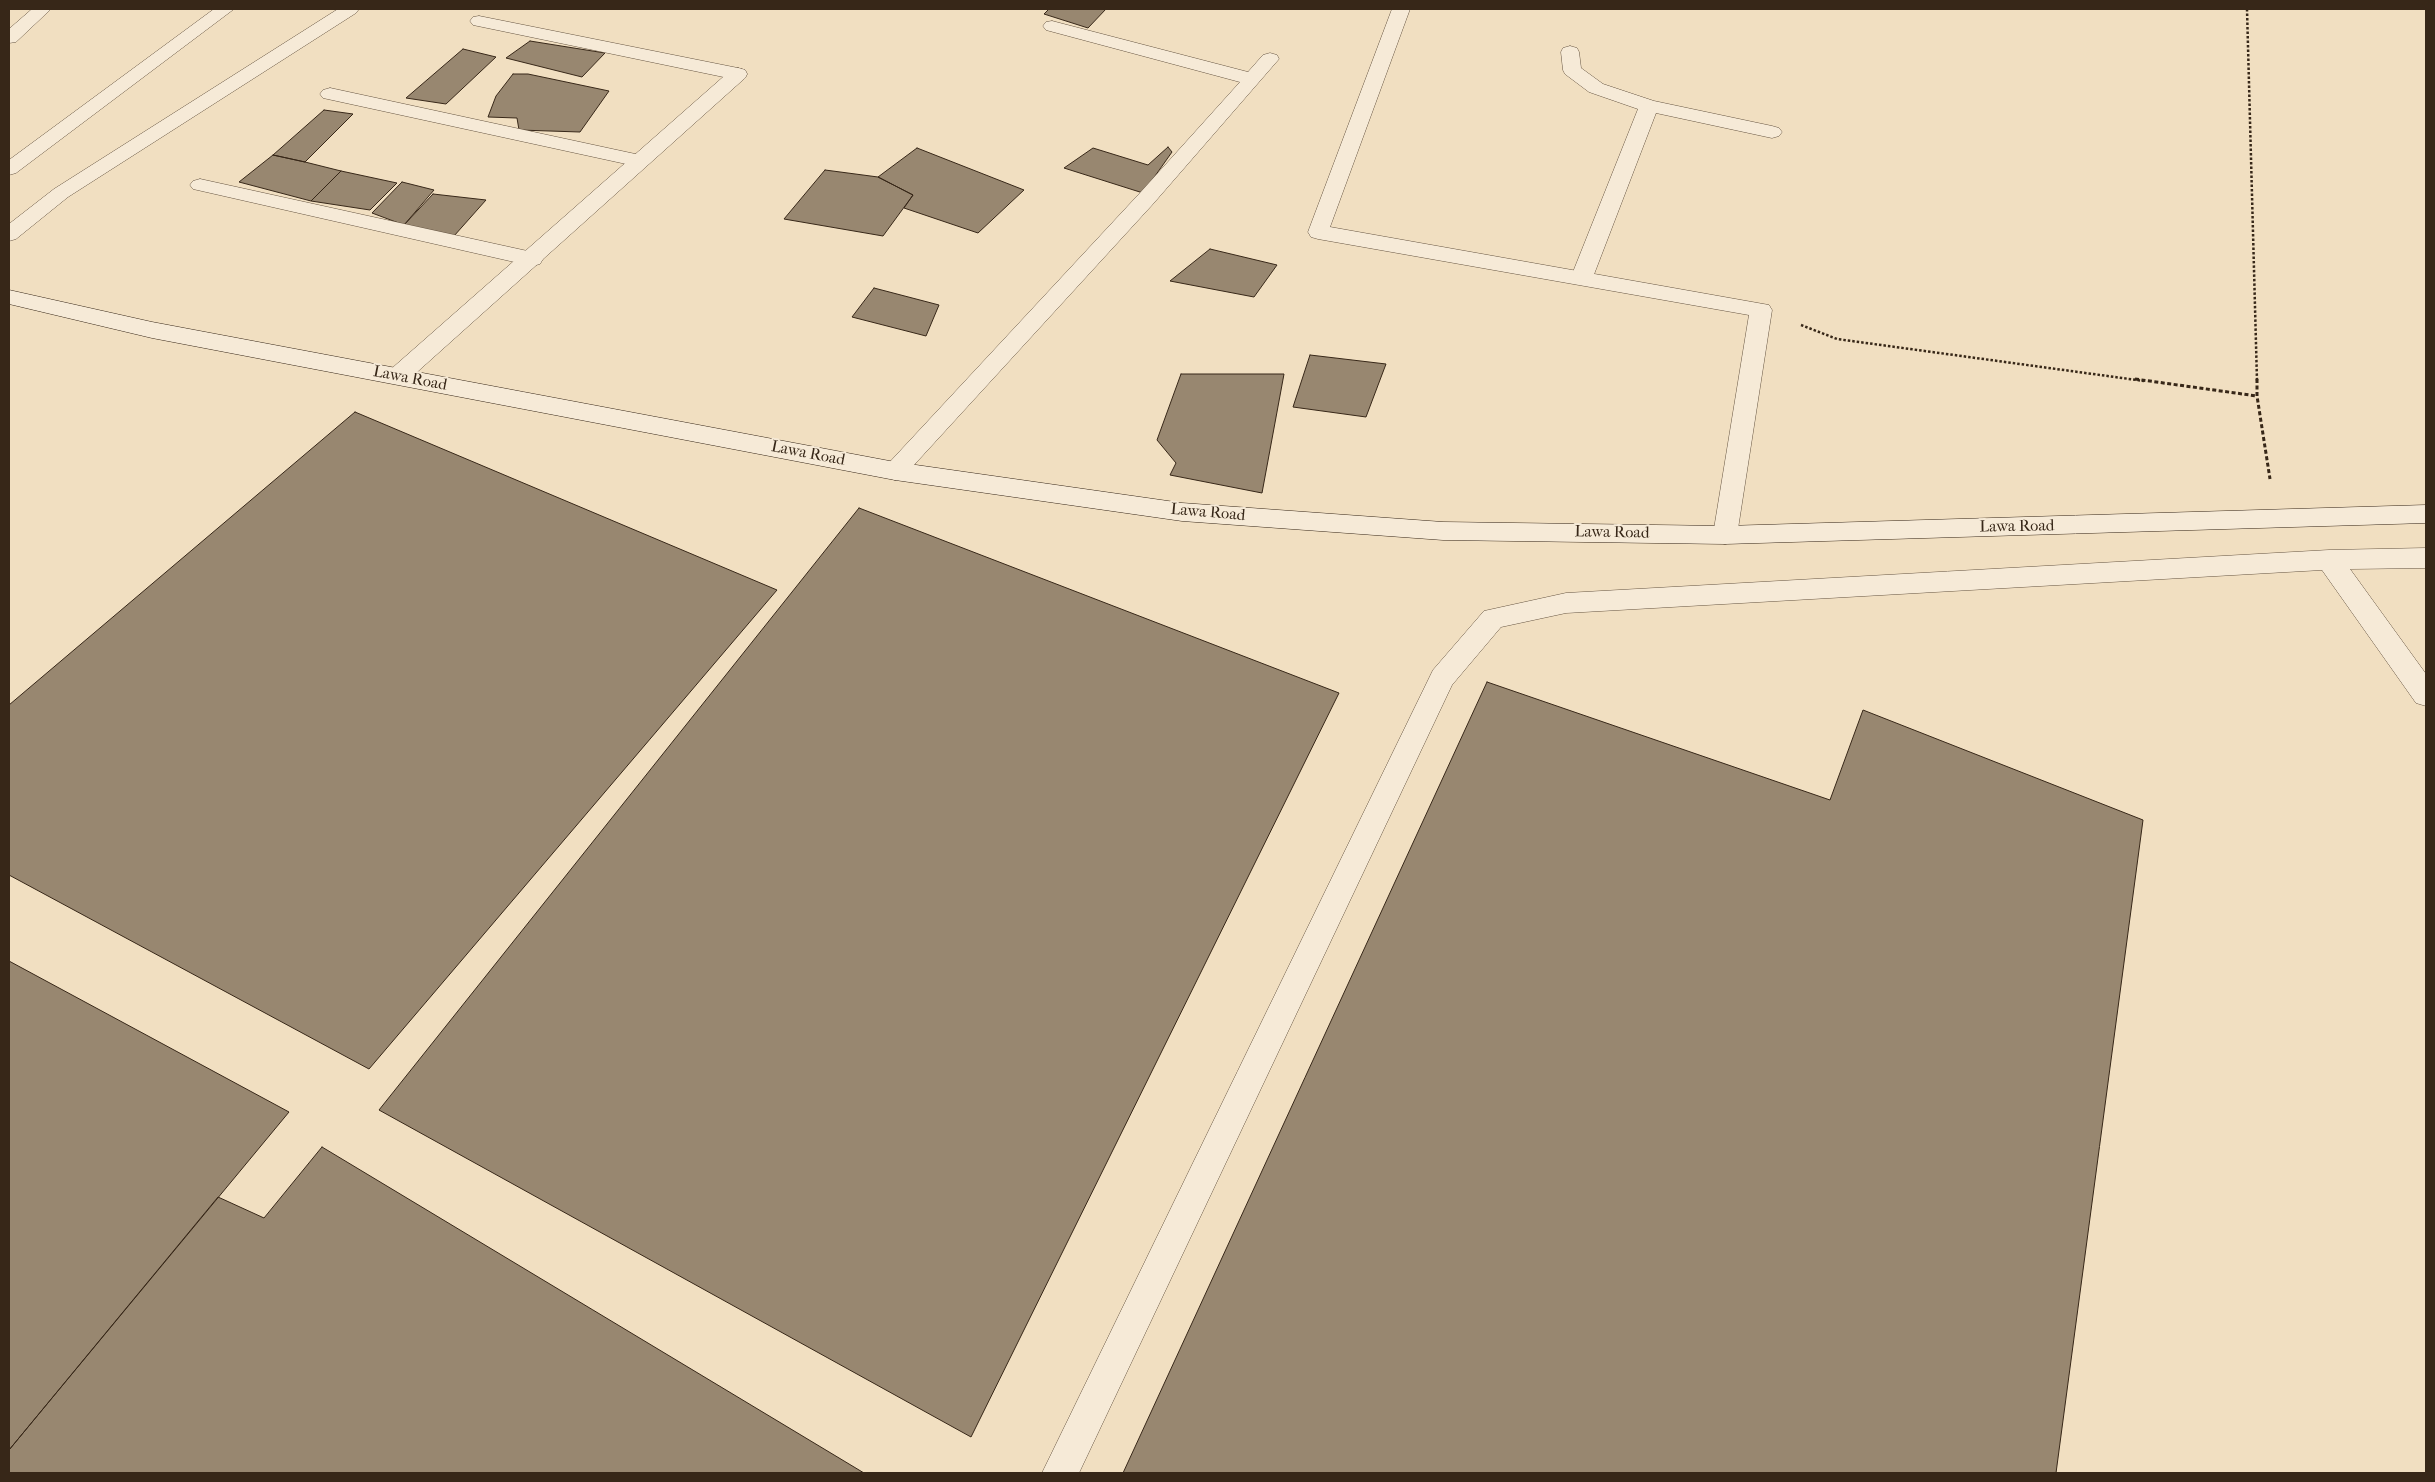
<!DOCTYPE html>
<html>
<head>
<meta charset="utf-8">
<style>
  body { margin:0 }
  #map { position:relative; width:2435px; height:1482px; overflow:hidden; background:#f1dfc1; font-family:"IM FELL French Canon",serif }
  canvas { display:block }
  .frame { position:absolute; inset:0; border:10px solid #372718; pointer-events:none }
</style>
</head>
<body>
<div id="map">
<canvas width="2435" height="1482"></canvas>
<div class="frame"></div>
</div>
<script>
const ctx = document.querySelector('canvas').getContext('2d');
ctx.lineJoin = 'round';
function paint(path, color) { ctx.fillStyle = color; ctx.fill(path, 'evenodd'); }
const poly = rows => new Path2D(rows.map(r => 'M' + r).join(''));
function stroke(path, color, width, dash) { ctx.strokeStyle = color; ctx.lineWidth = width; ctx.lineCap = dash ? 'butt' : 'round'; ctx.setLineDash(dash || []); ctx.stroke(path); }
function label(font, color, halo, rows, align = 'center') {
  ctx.font = font + ' "IM FELL French Canon",serif'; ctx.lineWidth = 4; ctx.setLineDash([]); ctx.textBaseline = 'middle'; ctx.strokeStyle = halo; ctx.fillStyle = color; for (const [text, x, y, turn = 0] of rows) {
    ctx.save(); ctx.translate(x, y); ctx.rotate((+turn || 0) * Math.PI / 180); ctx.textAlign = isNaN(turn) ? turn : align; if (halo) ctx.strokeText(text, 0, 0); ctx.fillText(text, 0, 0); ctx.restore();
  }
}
const building = poly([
  [1049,9,1106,9,1088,28,1044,14,1049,9],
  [530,41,605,53,582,77,506,58,530,41],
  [463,49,496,57,446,104,406,98,463,49],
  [513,74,528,74,609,91,580,132,519,130,517,118,488,117,496,96,513,74],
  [324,110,353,114,305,162,273,155,324,110],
  [1168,147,1172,152,1143,193,1064,168,1093,148,1148,165,1168,147],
  [917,148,1024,190,978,233,904,208,913,195,878,177,917,148],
  [273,155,305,162,341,171,311,201,239,182,273,155],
  [825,170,878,177,913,195,883,236,784,219,825,170],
  [341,171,397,183,370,210,311,201,341,171],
  [402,182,434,190,404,225,372,213,402,182],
  [433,194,486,200,454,236,404,225,433,194],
  [1210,249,1277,265,1254,297,1170,281,1210,249],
  [874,288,939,305,926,336,852,317,874,288],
  [1310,355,1386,364,1366,417,1293,407,1310,355],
  [1181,374,1284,374,1262,493,1170,475,1176,463,1157,440,1181,374],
  [355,412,777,590,369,1069,9,875,9,705,355,412],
  [859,508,1339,693,971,1437,379,1110,859,508],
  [1487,682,1830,800,1863,710,2143,820,2056,1473,1123,1473,1487,682],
  [9,961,289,1112,9,1450,9,961],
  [322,1147,864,1473,9,1473,9,1450,218,1197,264,1218,322,1147]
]);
const pathFar1 = poly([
  [2247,9,2257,381],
  [1801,325,1837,339,2144,381]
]);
const path = poly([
  [2135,379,2257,396],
  [2257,379,2257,396,2270,479]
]);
const lane = poly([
  [338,9,359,9,356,13,68,197,16,239,9,241,9,224,54,189,338,9],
  [479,16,738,68,745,70,747,74,745,78,738,80,473,25,470,21,473,17,479,16],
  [1570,46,1577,48,1579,52,1581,68,1603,84,1654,101,1772,126,1779,128,1782,132,1779,136,1772,138,1656,113,1593,277,1590,282,1582,284,1574,282,1571,277,1638,109,1589,92,1565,74,1563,70,1561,52,1563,48,1570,46],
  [330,88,640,155,647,157,650,161,647,165,640,167,323,98,320,94,323,90,330,88],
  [200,179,532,252,540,254,543,259,540,264,532,266,193,189,190,185,193,181,200,179],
  [2426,548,2426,568,2350,569,2426,674,2426,706,2416,703,2322,570,1566,613,1501,627,1452,685,1079,1473,1042,1473,1433,670,1484,611,1566,593,2329,550,2426,548]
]);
const street = poly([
  [32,9,51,9,16,42,9,43,9,29,32,9],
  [214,9,234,9,16,173,9,175,9,160,214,9],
  [1392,9,1410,9,1330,227,1769,305,1772,310,1737,535,1734,542,1725,544,1716,542,1713,535,1749,315,1318,239,1311,237,1308,232,1392,9],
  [1052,21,1248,72,1263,55,1270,53,1277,55,1279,59,1153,204,903,477,895,480,887,477,883,471,887,465,1139,194,1240,82,1046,30,1043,26,1046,22,1052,21],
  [738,68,745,70,747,74,745,78,406,382,398,384,390,382,387,376,390,370,731,70,738,68]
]);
const secondary = poly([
  [9,290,152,322,895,462,1182,503,1443,522,1725,526,2426,505,2426,523,1725,544,1443,540,1182,521,895,480,152,338,9,304,9,290]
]);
const streetNames = [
  ["Lawa Road",410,379,11],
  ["Lawa Road",808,454,11],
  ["Lawa Road",1208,513,5],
  ["Lawa Road",2017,527,-1],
  ["Lawa Road",1612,533,1]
];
paint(building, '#988770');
stroke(building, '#372718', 1);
stroke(lane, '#665542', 1);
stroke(street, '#665542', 1);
stroke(secondary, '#372718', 1);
stroke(pathFar1, '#372718', 2.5, [2.5, 2]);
stroke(path, '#372718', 3, [4, 2.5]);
paint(lane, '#f6ead7');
paint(street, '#f6ead7');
paint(secondary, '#f6ead7');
label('16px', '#372718', '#f6ead7', streetNames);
</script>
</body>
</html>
